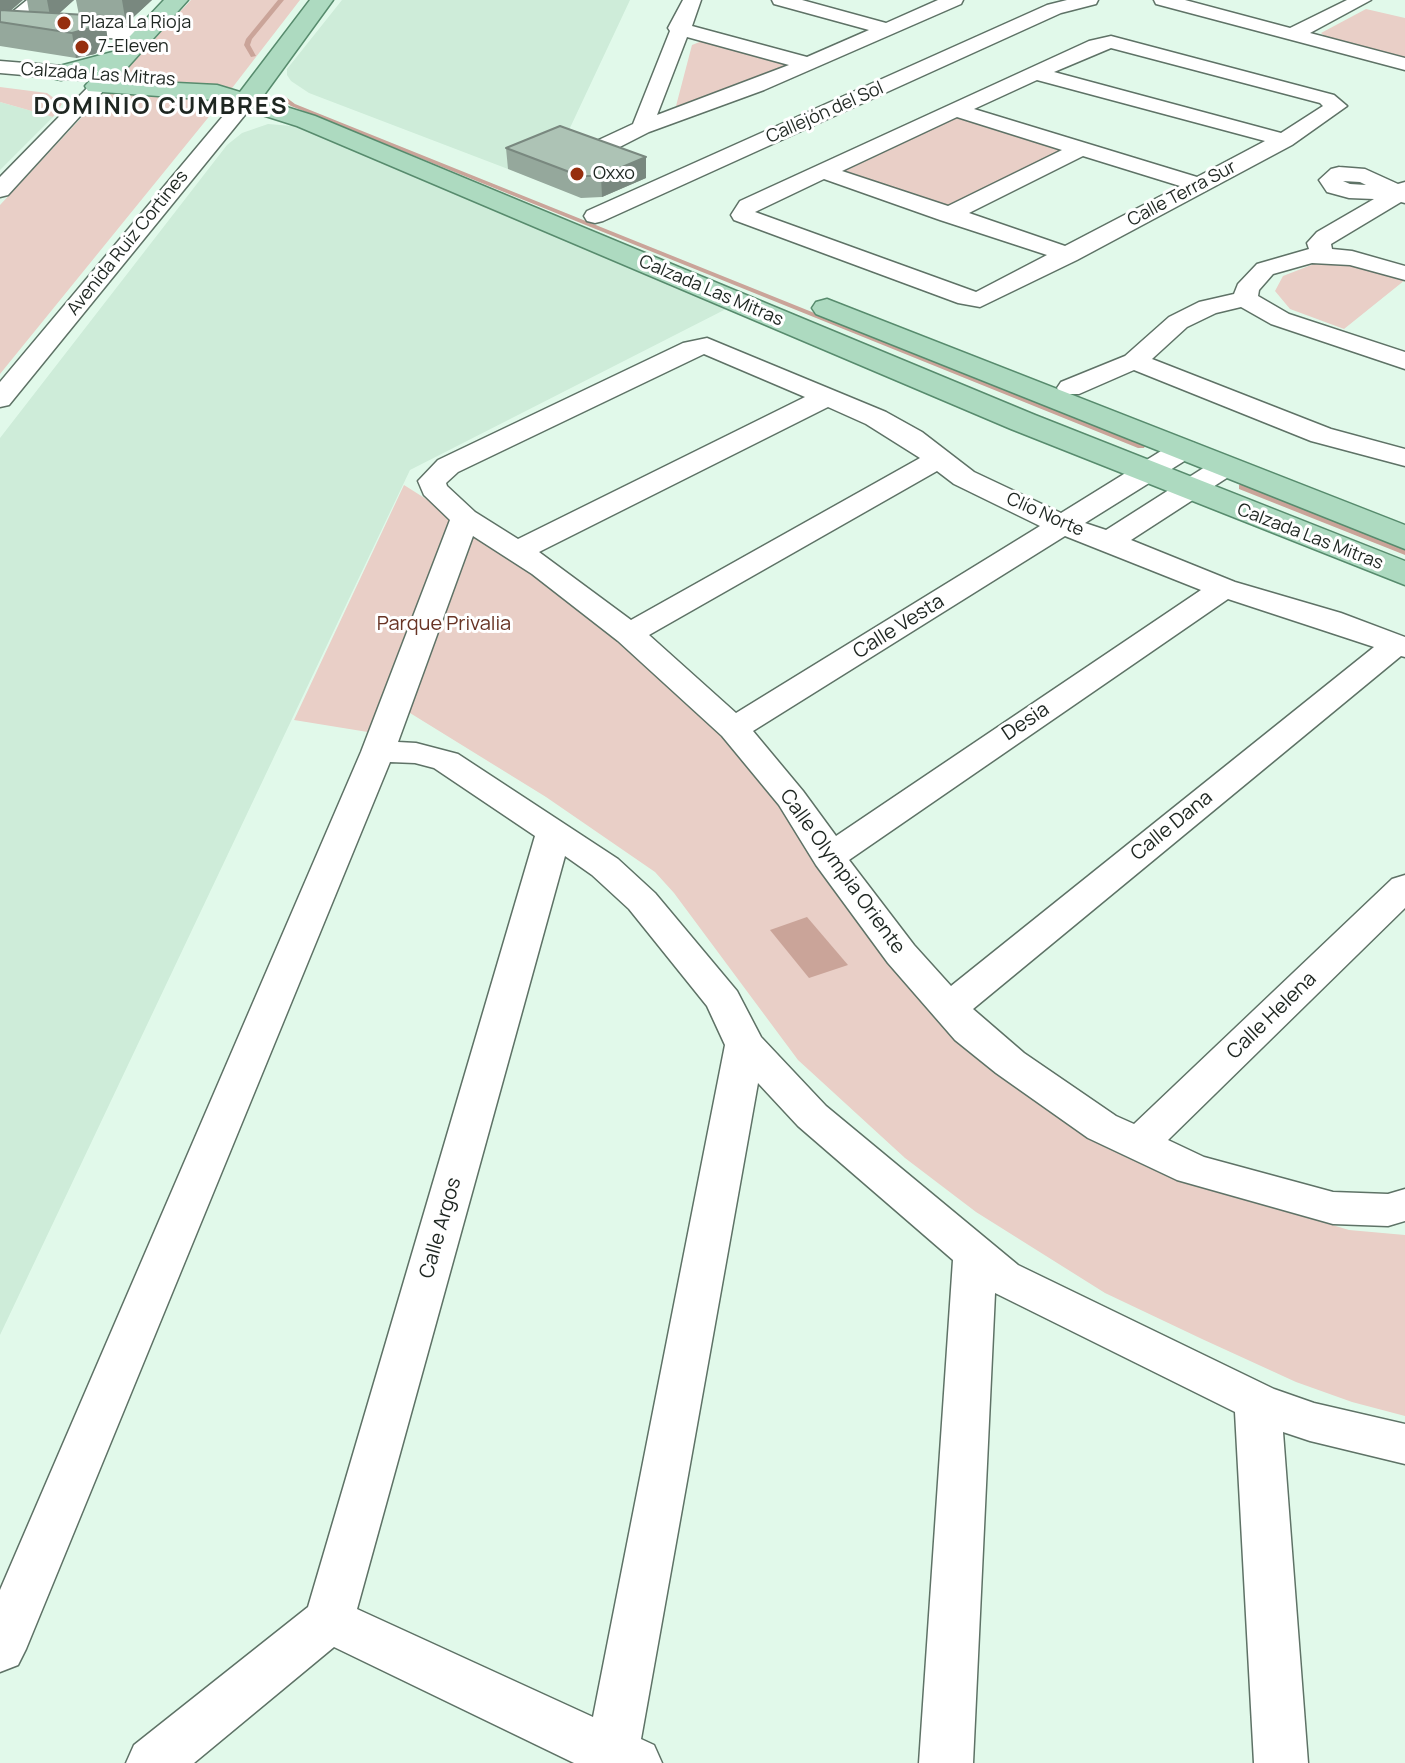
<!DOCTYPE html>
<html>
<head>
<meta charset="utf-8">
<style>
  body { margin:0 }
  canvas { display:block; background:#e1f9ea }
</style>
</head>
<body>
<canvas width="1405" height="1763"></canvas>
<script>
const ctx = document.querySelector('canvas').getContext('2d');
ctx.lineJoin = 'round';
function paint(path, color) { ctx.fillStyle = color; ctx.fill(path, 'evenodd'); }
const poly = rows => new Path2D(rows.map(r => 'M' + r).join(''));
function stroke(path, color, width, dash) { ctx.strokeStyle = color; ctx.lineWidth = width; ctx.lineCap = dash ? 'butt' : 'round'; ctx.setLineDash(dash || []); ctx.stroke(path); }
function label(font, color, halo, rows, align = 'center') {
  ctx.font = font + ' Manrope,sans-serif'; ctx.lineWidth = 6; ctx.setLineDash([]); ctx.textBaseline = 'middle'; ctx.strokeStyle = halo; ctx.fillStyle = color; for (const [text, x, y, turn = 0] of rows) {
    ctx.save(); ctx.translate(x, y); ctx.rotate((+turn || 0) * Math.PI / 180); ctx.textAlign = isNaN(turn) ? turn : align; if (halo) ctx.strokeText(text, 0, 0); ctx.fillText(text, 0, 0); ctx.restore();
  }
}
const built = poly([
  [342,0,630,0,561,147,508,169,309,93,291,81,287,75,287,69],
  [0,102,53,117,0,170],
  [268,124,304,127,728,308,410,470,0,1335,0,438,227,145,242,133]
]);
const green = poly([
  [191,0,300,0,229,92,0,374,0,205],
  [1366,9,1405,18,1405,57,1327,38,1321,33],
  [707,39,791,64,682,107,676,106,692,45],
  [0,87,47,93,62,104,53,117,0,102],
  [958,111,1083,148,948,215,824,172],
  [1319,262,1342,263,1405,280,1344,329,1290,309,1275,291,1283,276],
  [404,485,532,566,721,726,959,1025,1265,1205,1349,1230,1405,1235,1405,1416,1352,1402,1296,1382,1202,1339,1105,1293,976,1212,905,1158,798,1060,674,893,655,872,546,797,410,713,390,711,380,734,294,720]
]);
const water = poly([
  [807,917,848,965,809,978,770,930]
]);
const stream = poly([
  [278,0,284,0,252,39,250,45,256,56,251,57,244,45,246,39,278,0],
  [279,95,283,95,295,104,1145,446,1144,448,1138,448,291,106,279,97,279,95],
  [1242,484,1405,549,1405,555,1239,489,1239,485,1242,484]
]);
const minor = poly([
  [27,0,48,0,23,22,144,28,154,34,144,40,0,32,0,22,27,0],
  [683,0,701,0,692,26,807,57,869,30,774,4,772,0,802,0,886,23,938,0,963,0,961,4,764,90,649,132,606,154,590,154,587,149,590,144,633,124,670,31,668,28,683,0],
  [687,37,789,65,657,115,687,37],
  [1067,0,1098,0,1096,4,1061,13,603,221,595,223,587,221,584,216,587,211,1047,5,1067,0],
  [1154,0,1185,0,1290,28,1347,0,1371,0,1310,33,1405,58,1405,70,1156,4,1154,0],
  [1111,36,1334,95,1347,106,1292,145,1077,260,980,307,958,303,734,220,731,215,740,201,1089,41,1111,36],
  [1111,48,1320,103,1323,106,1281,133,1054,72,1111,48],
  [1037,80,1265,141,1197,177,974,109,1037,80],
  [957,117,1062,150,948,206,842,171,957,117],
  [1083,156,1180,186,1065,246,969,213,1083,156],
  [824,179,940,220,1047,255,976,292,755,212,824,179],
  [0,61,100,69,110,75,101,81,107,86,104,90,8,195,0,197,0,177,94,81,0,73,0,61],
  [246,95,253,97,256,101,253,105,9,405,0,407,0,382,239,97,246,95],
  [1339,167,1365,169,1398,184,1405,182,1405,203,1401,202,1331,244,1332,249,1352,251,1405,266,1405,280,1350,265,1312,263,1273,274,1259,290,1258,296,1289,314,1405,352,1405,369,1271,324,1241,307,1216,313,1187,327,1152,359,1331,429,1405,449,1405,466,1311,441,1134,370,1079,394,1061,394,1057,388,1061,382,1125,356,1169,317,1199,302,1234,294,1238,284,1257,264,1309,249,1307,243,1317,232,1374,199,1349,198,1327,192,1319,180,1331,169,1339,167],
  [1343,181,1360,182,1366,185,1350,184,1343,181],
  [707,338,886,412,922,432,974,472,1061,513,1174,443,1184,441,1194,443,1198,449,1194,455,1085,523,1106,530,1216,460,1226,458,1236,460,1240,466,1236,472,1131,540,1235,582,1341,613,1405,637,1405,657,1401,656,973,1009,1024,1053,1116,1116,1134,1124,1392,879,1405,875,1405,908,1168,1140,1204,1157,1333,1192,1388,1194,1405,1189,1405,1221,1388,1226,1333,1224,1177,1180,1088,1138,996,1073,955,1040,888,963,816,865,779,805,722,736,618,641,532,574,473,536,398,742,416,743,458,754,618,859,655,893,737,991,761,1037,826,1106,1018,1265,1274,1389,1314,1403,1405,1424,1405,1464,1310,1441,1283,1432,1308,1763,1254,1763,1235,1412,995,1293,973,1763,919,1763,953,1260,798,1126,758,1083,641,1739,654,1745,662,1763,574,1763,334,1647,194,1763,126,1763,134,1745,308,1607,535,836,434,768,415,763,390,762,26,1649,18,1665,0,1672,0,1590,361,752,450,520,424,495,418,481,438,460,683,343,707,338],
  [704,354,805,397,518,539,475,512,447,486,446,483,458,472,704,354],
  [828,407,866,424,920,458,631,620,539,552,828,407],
  [937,471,954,484,1040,526,736,713,649,635,937,471],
  [1065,536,1201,590,836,836,803,791,753,731,1065,536],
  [1228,599,1374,647,951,986,914,945,849,860,1228,599],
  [565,856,592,875,629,909,707,1006,725,1045,593,1717,357,1609,565,856]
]);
const major = poly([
  [164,0,188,0,116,80,217,85,240,92,310,0,333,0,261,99,315,116,1035,415,1405,561,1405,585,1011,429,297,126,215,100,88,91,85,86,98,71,61,80,52,78,49,73,52,68,116,51,164,0],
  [827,299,1405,525,1405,549,816,314,812,308,816,302,827,299]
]);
const wall = poly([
  [0,0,10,11,29,12,27,0,74,0,59,13,79,15,76,0,152,0,126,24,105,23,108,41,95,54,76,58,0,46],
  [506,148,646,178,602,197,581,198,508,169]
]);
const shadedWall = poly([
  [0,0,23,0,0,20],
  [47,0,74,0,51,21],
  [122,0,152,0,126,24],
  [104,16,108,41,95,54,76,58,72,33],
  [646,157,646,178,602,197,601,176]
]);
const building = poly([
  [0,10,104,16,90,28,72,33,0,22,0,10],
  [560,126,646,157,601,176,580,176,506,148,560,126]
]);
const markers = [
  [64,23,8,"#962f0e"],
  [82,47,8,"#962f0e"],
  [577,174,8,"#962f0e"]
];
const farPoinames = [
  ["Plaza La Rioja",80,23],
  ["7-Eleven",98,47],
  ["Oxxo",593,174]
];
const farStreetnames = [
  ["Calzada Las Mitras",98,75,4],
  ["Callejón del Sol",825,113,-24],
  ["Calle Terra Sur",1182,194,-28],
  ["Avenida Ruiz Cortines",128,243,-51],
  ["Calzada Las Mitras",711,291,23],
  ["Clío Norte",1045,515,24],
  ["Calzada Las Mitras",1310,537,21]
];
const parkNames = [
  ["Parque Privalia",444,624]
];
const streetNames = [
  ["Calle Vesta",899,627,-32],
  ["Desia",1026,722,-34],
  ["Calle Dana",1172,826,-39],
  ["Calle Olympia Oriente",842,872,54],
  ["Calle Helena",1272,1016,-44],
  ["Calle Argos",441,1228,-74]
];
const farDistrictnames = [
  ["DOMINIO CUMBRES",161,107]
];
paint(built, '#ceecd9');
paint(green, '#e9cfc7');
paint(water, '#caa499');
paint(stream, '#caa499');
stroke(minor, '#5e7266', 3);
stroke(major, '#578b6d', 3);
paint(minor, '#fff');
paint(major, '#addac0');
paint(wall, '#95a89c');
paint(shadedWall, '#79887f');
paint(building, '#adc3b5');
stroke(building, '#79887f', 2);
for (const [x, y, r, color] of markers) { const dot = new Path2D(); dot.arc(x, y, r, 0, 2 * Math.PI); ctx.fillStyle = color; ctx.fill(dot); stroke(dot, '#fff', 3); }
label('18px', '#1e2621', '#fff', farPoinames, 'left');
label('18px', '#1e2621', '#fff', farStreetnames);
label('20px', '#683425', '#fff', parkNames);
label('20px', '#1e2621', '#fff', streetNames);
ctx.letterSpacing = '2px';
label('bold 24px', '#1e2621', '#fff', farDistrictnames);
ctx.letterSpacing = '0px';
</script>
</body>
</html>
